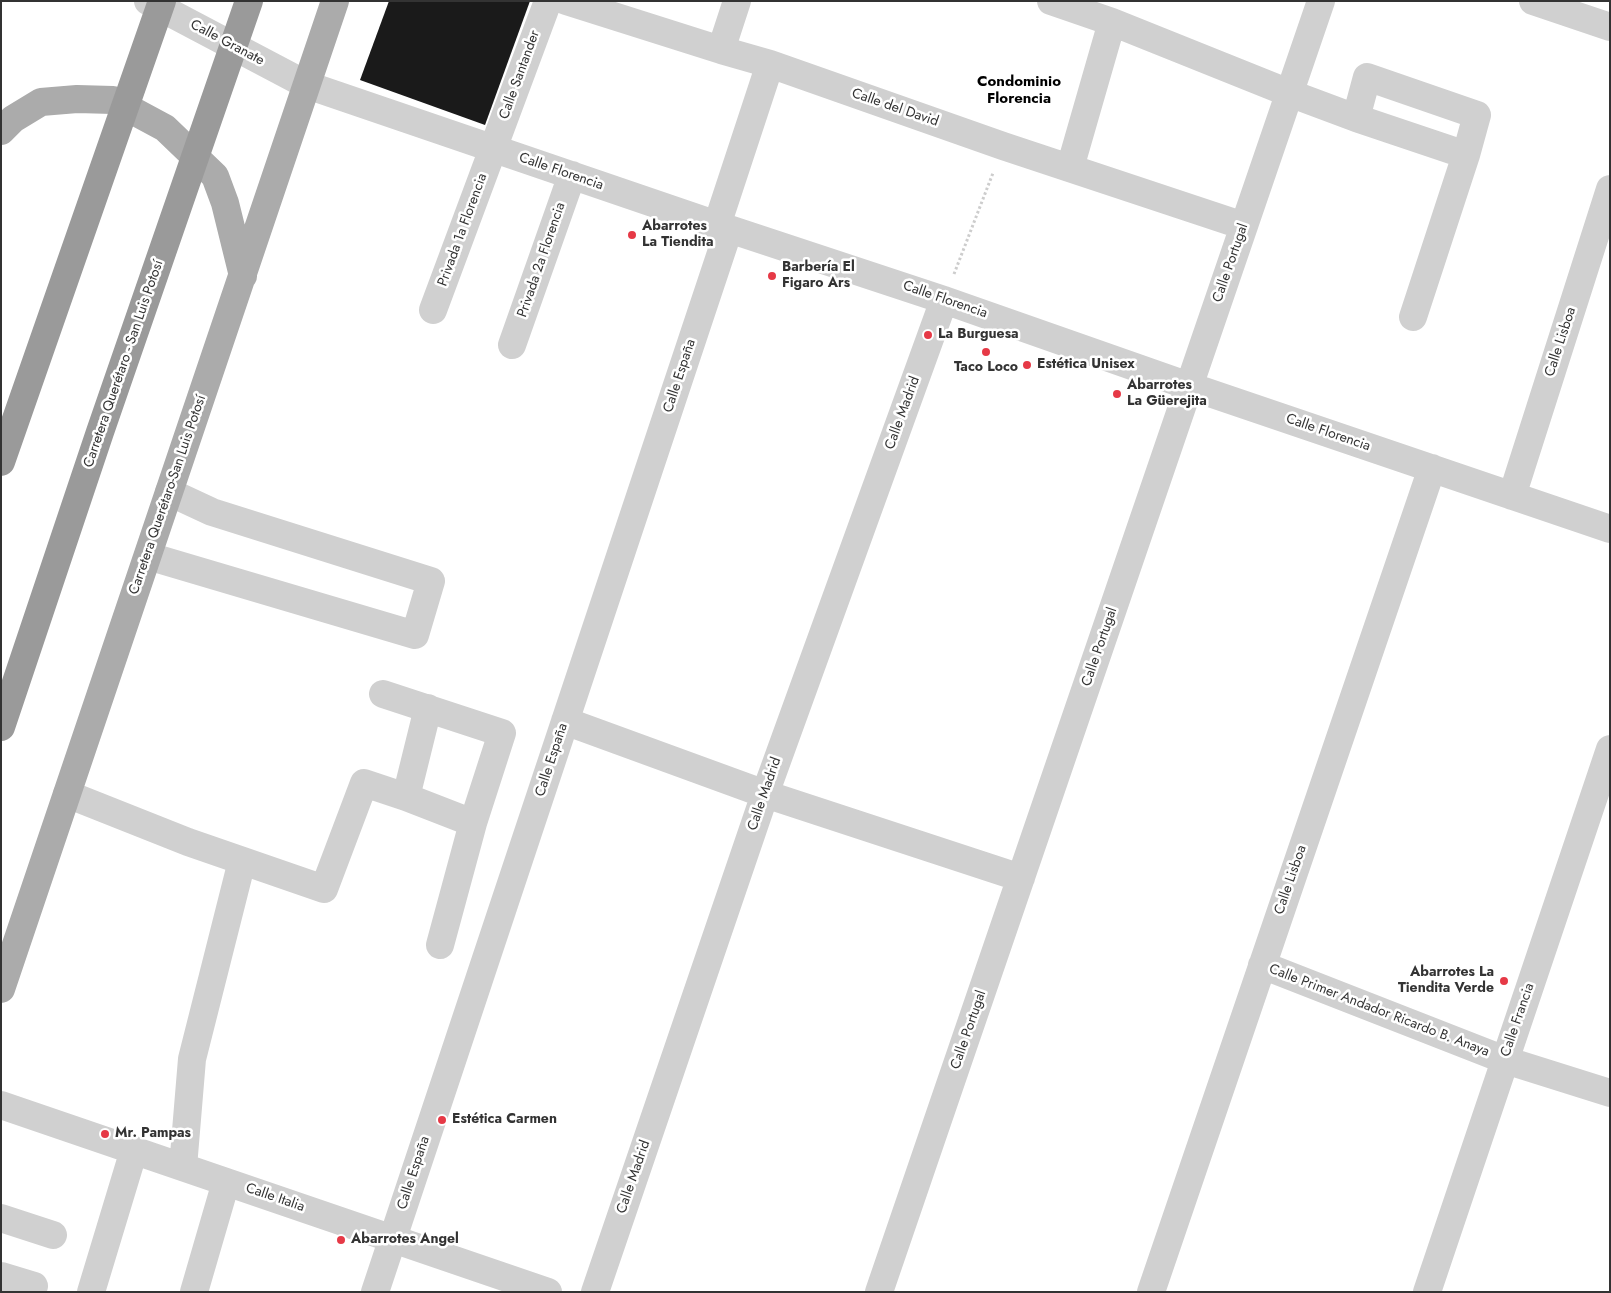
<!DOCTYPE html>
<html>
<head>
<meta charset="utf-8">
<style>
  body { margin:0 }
  #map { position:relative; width:1611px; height:1293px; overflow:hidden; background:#fff; font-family:Jost,sans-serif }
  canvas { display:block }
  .frame { position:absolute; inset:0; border:2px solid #333; pointer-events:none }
</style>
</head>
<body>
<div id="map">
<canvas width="1611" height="1293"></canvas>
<div class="frame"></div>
</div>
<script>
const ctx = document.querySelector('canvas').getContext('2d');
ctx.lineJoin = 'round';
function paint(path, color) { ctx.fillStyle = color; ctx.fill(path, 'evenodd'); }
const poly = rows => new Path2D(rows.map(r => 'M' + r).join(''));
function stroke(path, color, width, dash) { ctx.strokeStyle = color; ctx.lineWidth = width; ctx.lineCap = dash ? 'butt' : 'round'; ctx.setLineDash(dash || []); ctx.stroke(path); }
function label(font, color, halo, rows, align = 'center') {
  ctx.font = font + ' Jost,sans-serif'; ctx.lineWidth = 5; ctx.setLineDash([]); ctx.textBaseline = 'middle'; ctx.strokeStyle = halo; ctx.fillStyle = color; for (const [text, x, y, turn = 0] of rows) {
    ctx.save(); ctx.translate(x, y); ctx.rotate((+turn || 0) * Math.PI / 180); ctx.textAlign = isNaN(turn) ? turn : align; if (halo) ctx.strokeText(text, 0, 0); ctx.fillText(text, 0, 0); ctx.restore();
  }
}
const building = poly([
  [389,1,530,1,485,125,360,80]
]);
const path = poly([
  [954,274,993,173]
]);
const minor = poly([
  [148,1,307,85,729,229,944,300,1189,386,1610,529],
  [566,1,721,50,770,64,1003,146,1244,226],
  [1051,1,1112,22,1289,93,1356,118,1466,155,1477,115,1367,77,1356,118],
  [1533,1,1610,27],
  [721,50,737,1],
  [1070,168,1112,22],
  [717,225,770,64],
  [433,310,548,1],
  [1413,317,1466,155],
  [512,345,572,175],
  [1512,496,1610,189],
  [148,556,415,635,431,581,212,512,169,492],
  [383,694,502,733,473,823],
  [565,721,765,794,1021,878],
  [67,794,188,842,324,889,364,783,406,797,473,823,440,945],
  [406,797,428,708],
  [1262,965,1505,1060,1610,1093],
  [1,1105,548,1292],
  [183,1167,192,1059,242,861],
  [1,1218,53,1235],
  [1,1276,34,1286],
  [91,1292,134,1150],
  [194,1292,226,1182],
  [375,1292,729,229],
  [595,1292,765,794,944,300],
  [879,1292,1321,1],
  [1151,1292,1432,468],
  [1427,1292,1610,749]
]);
const major = poly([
  [1,131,13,119,41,102,77,99,113,100,165,128,215,176,225,203,243,276],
  [1,989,335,1]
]);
const highway = poly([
  [1,462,162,1],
  [1,727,100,432,249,1]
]);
const markers = [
  [632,235,5,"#e63946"],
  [772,276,5,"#e63946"],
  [928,335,5,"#e63946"],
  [986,352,5,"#e63946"],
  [1027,365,5,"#e63946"],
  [1117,394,5,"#e63946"],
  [1504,981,5,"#e63946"],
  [442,1120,5,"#e63946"],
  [105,1134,5,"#e63946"],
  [341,1240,5,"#e63946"]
];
const streetNames = [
  ["Calle Granate",227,43,28],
  ["Calle Santander",520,75,-70],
  ["Calle del David",895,108,19],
  ["Calle Florencia",561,172,19],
  ["Privada 1a Florencia",463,230,-70],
  ["Privada 2a Florencia",542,260,-71],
  ["Calle Portugal",1231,263,-71],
  ["Calle Florencia",945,300,19],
  ["Calle Lisboa",1561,342,-72],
  ["Carretera Querétaro - San Luis Potosí",124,364,-71],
  ["Calle España",680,376,-72],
  ["Calle Madrid",903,413,-70],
  ["Calle Florencia",1328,433,19],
  ["Carretera Querétaro-San Luis Potosí",168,495,-71],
  ["Calle Portugal",1100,647,-71],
  ["Calle España",552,760,-72],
  ["Calle Madrid",765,794,-71],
  ["Calle Lisboa",1291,880,-71],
  ["Calle Primer Andador Ricardo B. Anaya",1379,1011,21],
  ["Calle Francia",1518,1020,-71],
  ["Calle Portugal",969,1030,-71],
  ["Calle España",414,1173,-72],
  ["Calle Madrid",634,1177,-71],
  ["Calle Italia",275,1198,19]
];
const poiNames = [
  ["Abarrotes",642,227],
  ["La Tiendita",642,243],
  ["Barbería El",782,268],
  ["Figaro Ars",782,284],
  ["La Burguesa",938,335],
  ["Estética Unisex",1037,365],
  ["Taco Loco",986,368,"center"],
  ["Abarrotes",1127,386],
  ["La Güerejita",1127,402],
  ["Abarrotes La",1494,973,"right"],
  ["Tiendita Verde",1494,989,"right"],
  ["Estética Carmen",452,1120],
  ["Mr. Pampas",115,1134],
  ["Abarrotes Angel",351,1240]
];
const neighbourhoodNames = [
  ["Condominio",1019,82],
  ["Florencia",1019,99]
];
paint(building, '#1a1a1a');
stroke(path, '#cdcdcd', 3, [2.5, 2.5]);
stroke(minor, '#d0d0d0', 28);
stroke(major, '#ababab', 28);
stroke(highway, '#9a9a9a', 28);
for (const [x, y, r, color] of markers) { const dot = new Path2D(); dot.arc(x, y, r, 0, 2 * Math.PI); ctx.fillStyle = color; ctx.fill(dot); stroke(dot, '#fff', 2); }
label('14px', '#333', '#fff', streetNames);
label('bold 14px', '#333', '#fff', poiNames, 'left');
label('bold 15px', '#000', '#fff', neighbourhoodNames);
</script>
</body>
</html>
